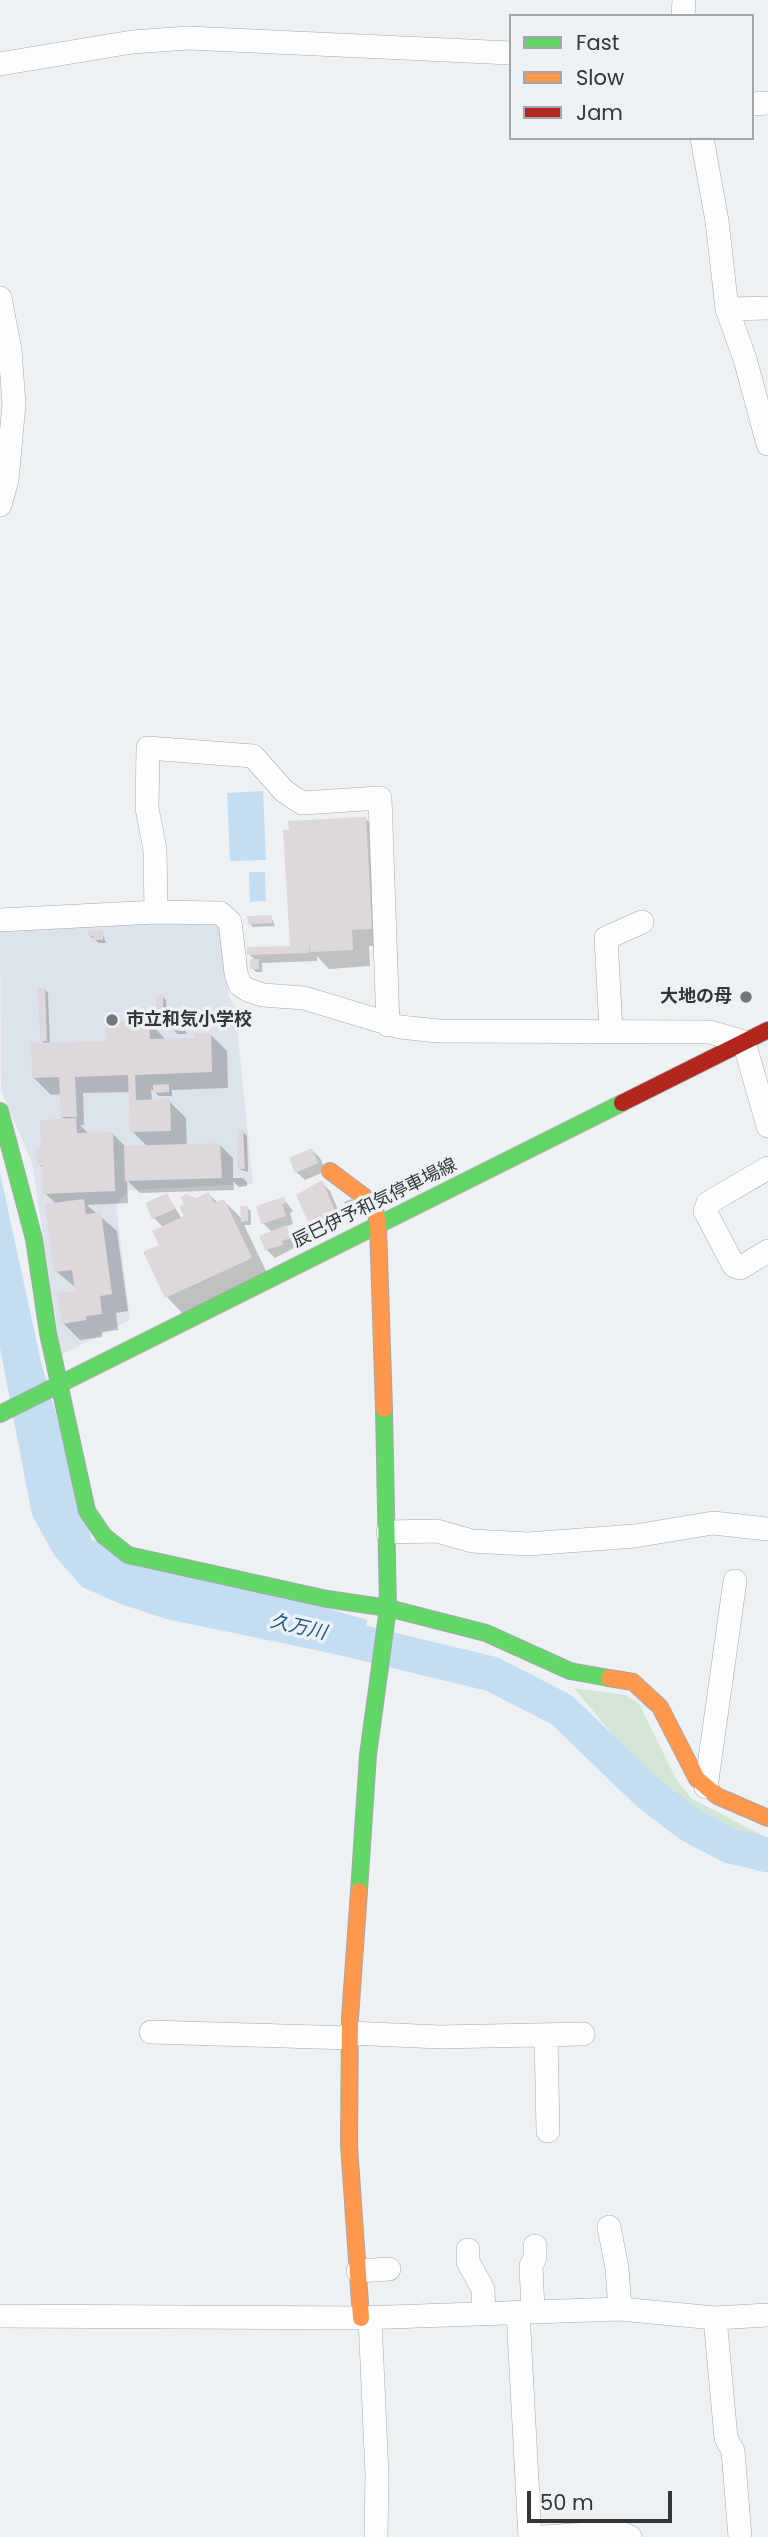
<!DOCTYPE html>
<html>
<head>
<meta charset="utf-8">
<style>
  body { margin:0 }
  #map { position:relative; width:768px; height:2537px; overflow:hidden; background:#eef1f3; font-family:Poppins,sans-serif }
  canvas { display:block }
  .legend { position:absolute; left:509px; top:14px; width:245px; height:126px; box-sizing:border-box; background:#ecf1f5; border:2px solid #a2a6a9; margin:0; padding:9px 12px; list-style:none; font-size:21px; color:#333536 }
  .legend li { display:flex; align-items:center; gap:14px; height:35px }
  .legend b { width:35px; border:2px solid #a2a6a9 }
  .scale { position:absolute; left:527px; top:2491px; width:145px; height:32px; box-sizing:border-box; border:4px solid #333536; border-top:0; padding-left:9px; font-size:21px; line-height:24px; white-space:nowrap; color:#333536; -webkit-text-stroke:5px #ecf1f5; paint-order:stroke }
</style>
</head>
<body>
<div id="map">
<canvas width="768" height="2537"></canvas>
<ul class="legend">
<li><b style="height:9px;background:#63d668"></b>Fast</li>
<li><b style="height:9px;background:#ff974d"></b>Slow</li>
<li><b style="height:9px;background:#b3261e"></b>Jam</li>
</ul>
<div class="scale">50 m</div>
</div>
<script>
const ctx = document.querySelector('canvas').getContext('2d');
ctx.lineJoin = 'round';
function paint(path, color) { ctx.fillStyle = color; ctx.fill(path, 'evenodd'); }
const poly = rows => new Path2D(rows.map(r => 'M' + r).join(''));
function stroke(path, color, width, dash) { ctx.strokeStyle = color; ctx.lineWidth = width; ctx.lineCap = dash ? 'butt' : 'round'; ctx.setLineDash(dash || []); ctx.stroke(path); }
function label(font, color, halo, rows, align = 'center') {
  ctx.font = font + ' Poppins,"Noto Sans JP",sans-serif'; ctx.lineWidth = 7; ctx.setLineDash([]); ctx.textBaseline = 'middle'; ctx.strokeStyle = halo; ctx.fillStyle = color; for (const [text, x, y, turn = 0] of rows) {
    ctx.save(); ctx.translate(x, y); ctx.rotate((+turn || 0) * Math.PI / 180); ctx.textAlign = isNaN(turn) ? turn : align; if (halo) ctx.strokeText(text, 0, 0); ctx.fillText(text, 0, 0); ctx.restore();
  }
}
const built = poly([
  [220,918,229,997,235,1007,253,1184,129,1190,116,1205,130,1320,61,1355,32,1163,1,1090,0,928]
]);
const green = poly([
  [574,1688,625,1695,639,1704,676,1779,692,1799,768,1838,752,1839,731,1833,691,1815,632,1758]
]);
const water = poly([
  [263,791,266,860,230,861,227,793],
  [249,872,265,872,266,901,250,902],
  [0,1173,41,1362,92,1540,367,1620,364,1660,166,1619,121,1604,82,1587,54,1555,32,1515,0,1348]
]);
const shadow = poly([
  [366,819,383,836,389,945,369,946,370,966,329,969,317,956,317,961,262,963,262,972,256,972,252,968,255,960,249,954,292,948],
  [271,917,275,926,253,927,249,923],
  [102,932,106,943,99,943,89,935],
  [44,989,48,993,50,1045,108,1043,148,1022,154,1028,154,1023,159,1022,162,996,166,1000,167,1028,155,1028,165,1039,197,1039,210,1034,227,1051,228,1088,172,1090,172,1096,159,1096,151,1089,152,1102,169,1101,186,1118,187,1146,220,1145,233,1158,233,1178,243,1178,247,1182,247,1186,239,1187,233,1181,234,1190,140,1193,127,1180,128,1203,87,1205,117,1231,128,1311,116,1313,118,1330,102,1332,102,1337,80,1340,63,1323,76,1288,56,1271,56,1204,45,1193,44,1169,39,1164,43,1150,66,1121,62,1117,62,1094,51,1095,34,1078,46,1045,41,1040],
  [131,1092,132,1131,148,1147,126,1147,113,1134,88,1133,80,1125,84,1125,83,1093],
  [183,1026,187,1034,178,1034,174,1031],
  [243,1132,247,1136,248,1172,239,1169,238,1144],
  [312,1150,320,1158,326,1171,305,1180,296,1172],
  [322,1183,330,1191,343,1221,319,1232,310,1223],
  [209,1194,218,1203,224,1201,242,1219,247,1208,251,1211,251,1225,244,1225,268,1275,183,1314,167,1297,146,1253,161,1246,163,1227,154,1218,167,1195,182,1219,196,1200],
  [284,1199,293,1211,290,1213,293,1224,285,1227,298,1246,275,1258,266,1249,273,1233,263,1223],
  [352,1199,359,1211,351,1213,344,1202]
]);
const river = poly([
  [318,1632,492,1674,562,1710,647,1792,690,1825,730,1846,768,1855]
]);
const building = poly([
  [366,817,372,929,352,930,353,950,310,952,309,943,309,953,247,955,247,947,290,946,283,830,289,830,288,821],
  [272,915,272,923,248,924,247,916],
  [103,930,103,940,94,940,93,936,88,936,87,931],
  [250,959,259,959,259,969,250,969],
  [38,988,45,988,47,1041,40,1041],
  [156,995,163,995,164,1025,152,1025,152,1021,157,1021],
  [149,1020,150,1039,195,1038,195,1033,211,1033,212,1072,135,1075,136,1100,170,1099,171,1131,130,1132,128,1075,75,1077,77,1117,61,1117,59,1077,32,1078,31,1043,106,1041,105,1022],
  [172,1024,184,1024,184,1031,173,1031],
  [169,1084,169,1092,153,1093,153,1085],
  [76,1118,77,1133,113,1132,115,1191,43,1194,42,1165,37,1165,36,1148,41,1148,40,1120],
  [239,1130,243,1130,245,1169,237,1169],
  [220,1143,222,1178,125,1181,124,1146],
  [312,1148,318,1163,295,1173,289,1158],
  [322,1180,336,1213,309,1224,296,1195],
  [209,1192,214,1203,224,1199,252,1258,165,1298,143,1252,159,1245,152,1231,184,1216,179,1207,184,1204,180,1197,186,1194,196,1198],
  [167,1193,175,1209,152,1219,145,1203],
  [284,1197,286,1203,282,1204,286,1216,261,1224,256,1206],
  [84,1199,86,1214,101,1212,112,1294,100,1296,102,1314,86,1316,86,1320,62,1324,57,1293,75,1291,72,1270,54,1272,45,1204],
  [240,1206,248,1206,248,1221,241,1222],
  [286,1225,291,1238,282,1241,283,1245,265,1250,259,1236]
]);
const street = poly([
  [683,16,684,0],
  [0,64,132,42,188,38,511,53],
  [752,104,768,103],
  [702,138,717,221,727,309,745,359,768,444],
  [0,298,10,350,14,404,7,480,0,505],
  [727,309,768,308],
  [156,912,155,850,147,808,148,748,253,756,284,791,302,803,380,798,388,1025],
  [0,920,156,912,220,913,230,922,236,973,240,985,248,990,263,995,304,998,400,1027,438,1031,710,1032,744,1042,768,1126],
  [611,1030,606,938,642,922],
  [768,1168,708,1203,705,1211,734,1266,740,1268,768,1251],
  [388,1532,437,1531,472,1541,528,1544,635,1536,713,1523,768,1529],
  [706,1787,735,1581],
  [151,2032,350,2038],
  [350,2033,440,2037,583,2034],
  [546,2035,548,2131],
  [609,2227,617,2268,620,2309],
  [468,2250,468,2262,483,2289,484,2313],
  [358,2271,389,2269],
  [533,2311,531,2266,535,2257,535,2246],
  [518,2312,530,2537],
  [0,2316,361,2318,620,2309,715,2318,768,2315],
  [370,2318,377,2475,376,2537],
  [715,2318,726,2438,733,2451,740,2537],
  [543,2537,619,2532,630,2537]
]);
const fast = poly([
  [0,1111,34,1239,48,1333,87,1511,104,1536,128,1555,327,1599,388,1608,486,1633,570,1671,609,1678],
  [0,1414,622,1103],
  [359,1891,368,1755,388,1608,384,1409]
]);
const slow = poly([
  [330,1171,374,1204,378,1225,384,1409],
  [609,1678,633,1682,660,1707,697,1779,717,1796,768,1818],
  [359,1891,350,2018,349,2145,361,2318]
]);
const jam = poly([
  [622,1103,768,1030]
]);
const markers = [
  [746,997,7,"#747778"],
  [112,1020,7,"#747778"]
];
const poiNames = [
  ["大地の母",732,997],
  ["市立和気小学校",126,1020,"left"]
];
const streetNames = [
  ["辰巳伊予和気停車場線",375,1204,-26]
];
const waterNames = [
  ["久万川",298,1628,13]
];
paint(built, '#dce3ea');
paint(green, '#d3e6d5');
paint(water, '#c3ddf2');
paint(shadow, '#0003');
stroke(river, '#c3ddf2', 35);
paint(building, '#ded8dc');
stroke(street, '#a6a8aa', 24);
stroke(fast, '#a6a8aa', 18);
stroke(slow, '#a6a8aa', 18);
stroke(jam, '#a6a8aa', 18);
stroke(street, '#fcfdfd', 23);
stroke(fast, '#63d668', 16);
stroke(slow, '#ff974d', 16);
stroke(jam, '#b3261e', 16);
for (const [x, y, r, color] of markers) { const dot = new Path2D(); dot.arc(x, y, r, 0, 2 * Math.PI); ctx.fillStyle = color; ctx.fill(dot); stroke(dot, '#ecf1f5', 2.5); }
label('bold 18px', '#333536', '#ecf1f5', poiNames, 'right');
label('18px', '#333536', '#ecf1f5', streetNames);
label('italic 19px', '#225981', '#ecf1f5', waterNames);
</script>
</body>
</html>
